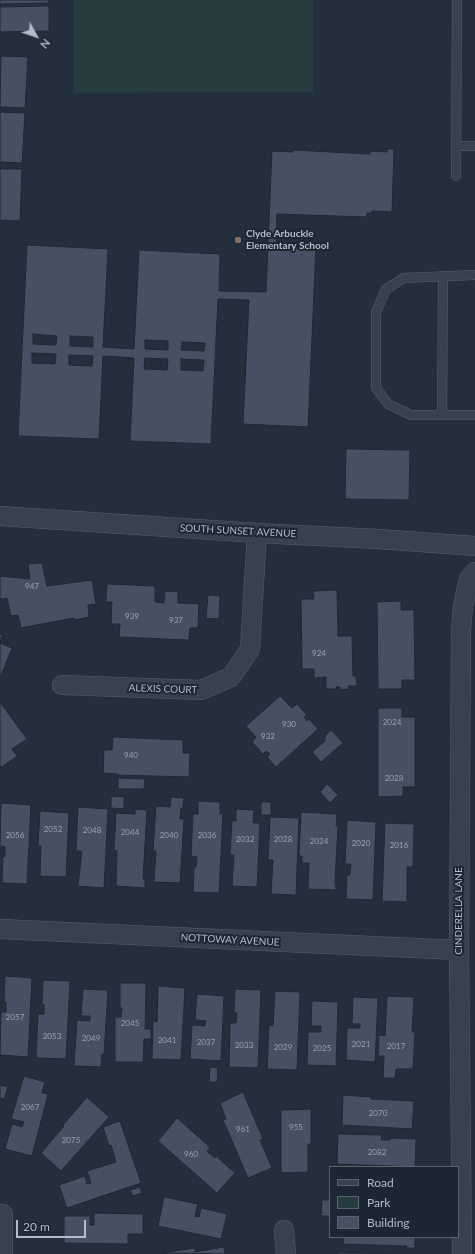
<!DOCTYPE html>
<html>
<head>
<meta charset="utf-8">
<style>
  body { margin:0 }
  #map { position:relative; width:475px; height:1254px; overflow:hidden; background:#242f3e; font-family:Lato,sans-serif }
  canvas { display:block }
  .legend { position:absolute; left:329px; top:1166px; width:130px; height:72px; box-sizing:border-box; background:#1d2633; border:1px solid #59626f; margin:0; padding:5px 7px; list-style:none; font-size:12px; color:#b4bcc9 }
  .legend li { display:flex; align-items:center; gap:8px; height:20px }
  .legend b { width:20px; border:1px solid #59626f }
  .north { position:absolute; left:16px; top:16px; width:40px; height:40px; -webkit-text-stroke:3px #1d2633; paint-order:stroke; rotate:130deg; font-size:11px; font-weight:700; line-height:16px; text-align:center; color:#b4bcc9 }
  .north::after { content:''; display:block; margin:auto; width:14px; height:18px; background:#b4bcc9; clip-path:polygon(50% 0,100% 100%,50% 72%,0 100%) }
  .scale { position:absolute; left:16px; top:1220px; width:70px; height:18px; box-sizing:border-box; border:2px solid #b4bcc9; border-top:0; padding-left:5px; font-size:12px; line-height:14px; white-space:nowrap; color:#b4bcc9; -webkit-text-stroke:3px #1d2633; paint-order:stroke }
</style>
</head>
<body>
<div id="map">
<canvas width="475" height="1254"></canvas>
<ul class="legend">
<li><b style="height:5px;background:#38414e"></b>Road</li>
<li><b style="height:11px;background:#263c3f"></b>Park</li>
<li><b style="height:11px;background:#455162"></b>Building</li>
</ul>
<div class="north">N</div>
<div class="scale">20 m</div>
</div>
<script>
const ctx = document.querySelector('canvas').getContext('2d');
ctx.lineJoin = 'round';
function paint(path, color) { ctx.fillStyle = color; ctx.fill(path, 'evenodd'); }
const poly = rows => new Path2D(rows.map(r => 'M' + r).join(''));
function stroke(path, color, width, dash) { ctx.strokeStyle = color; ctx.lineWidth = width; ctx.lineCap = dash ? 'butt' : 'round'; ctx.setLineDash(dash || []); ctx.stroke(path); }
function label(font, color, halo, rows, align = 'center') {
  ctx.font = font + ' Lato,sans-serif'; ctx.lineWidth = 4; ctx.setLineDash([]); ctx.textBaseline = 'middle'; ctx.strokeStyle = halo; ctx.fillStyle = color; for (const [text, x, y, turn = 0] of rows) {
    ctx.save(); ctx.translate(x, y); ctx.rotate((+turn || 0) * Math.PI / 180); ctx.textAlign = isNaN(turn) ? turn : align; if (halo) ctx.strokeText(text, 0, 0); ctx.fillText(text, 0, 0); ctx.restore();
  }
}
const green = poly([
  [74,0,313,0,313,92,74,93]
]);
const building = poly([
  [0,0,48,0,49,3,0,4,0,0],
  [49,6,49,31,0,32,0,7,49,6],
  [1,56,28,57,25,108,0,107,1,56],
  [0,112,25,113,22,163,0,162,0,112],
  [387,149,394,149,392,212,372,211,372,213,367,213,367,217,277,214,276,246,316,247,308,427,243,424,249,300,218,299,211,444,130,441,134,358,103,356,99,439,18,436,27,245,108,249,103,347,134,349,139,250,220,254,219,291,266,292,272,151,293,152,293,150,370,154,370,151,387,152,387,149],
  [33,334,57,336,56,345,33,344,33,334],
  [70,336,93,337,93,347,70,346,70,336],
  [145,340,168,341,168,350,145,349,145,340],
  [182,342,205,343,204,351,181,350,182,342],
  [32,353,56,354,55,364,32,363,32,353],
  [69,355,93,356,92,366,69,365,69,355],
  [145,358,168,359,167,370,144,369,145,358],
  [181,359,204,360,203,371,181,370,181,359],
  [0,169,22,169,20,221,0,220,0,169],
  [346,449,410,450,409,500,345,499,346,449],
  [42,563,47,586,92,580,96,604,88,605,89,617,75,620,74,618,21,628,18,615,11,616,7,598,0,599,0,576,30,579,28,564,42,563],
  [107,584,155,586,155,602,164,603,165,591,178,592,178,603,199,604,198,628,190,628,189,640,119,637,120,624,111,624,112,602,106,602,107,584],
  [337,590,338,636,352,636,353,676,356,676,357,686,348,686,349,689,340,690,340,687,336,687,336,689,326,689,326,677,314,678,314,669,302,669,301,599,314,599,313,591,337,590],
  [208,595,220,596,219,619,206,618,208,595],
  [401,601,401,610,414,610,415,680,402,680,402,689,378,689,377,602,401,601],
  [0,634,3,635,0,643,12,648,0,678,0,634],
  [280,696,292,708,297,704,307,715,304,717,307,721,309,719,318,729,276,767,267,757,270,754,266,751,263,754,252,742,256,737,246,726,280,696],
  [0,702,27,739,12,749,17,756,2,767,0,766,0,702],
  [378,708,402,708,402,717,415,717,415,787,403,787,403,796,378,797,378,708],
  [331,730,343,743,321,762,312,752,325,741,325,736,331,730],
  [113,737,183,740,183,753,190,753,189,777,117,775,117,774,103,773,104,750,112,750,113,737],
  [118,778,145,779,144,789,118,789,118,778],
  [327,784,338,795,330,803,320,792,327,784],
  [111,796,124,797,124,809,111,808,111,796],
  [171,797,184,798,183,808,181,808,180,819,184,819,180,883,154,882,156,851,153,851,156,806,170,807,171,797],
  [198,801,220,802,220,814,223,814,219,893,193,892,194,867,196,867,197,857,191,856,193,814,198,814,198,801],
  [261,802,271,802,271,815,261,815,261,802],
  [1,803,31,805,27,884,2,883,3,856,5,857,5,847,0,846,1,803],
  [78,807,108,809,104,888,78,886,82,851,76,851,78,807],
  [135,809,147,810,143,879,145,879,145,888,116,886,117,851,114,850,116,813,135,814,135,809],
  [236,809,254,810,253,823,260,823,257,887,232,886,234,855,230,855,232,821,236,821,236,809],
  [40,811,69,813,66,877,40,876,41,846,38,845,40,811],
  [301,812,337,814,336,826,338,826,335,882,336,890,308,889,309,863,302,863,302,856,299,856,301,812],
  [270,817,299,818,296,895,271,894,273,860,268,860,270,817],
  [347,820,376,822,373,900,346,899,347,875,350,875,351,864,345,864,347,820],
  [385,823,414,824,413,867,407,867,407,902,382,901,385,823],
  [5,976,32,978,28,1057,0,1055,1,1012,6,1012,6,1002,4,1002,5,976],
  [43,980,70,981,66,1059,36,1058,38,1014,44,1014,44,1005,42,1004,43,980],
  [120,983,146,983,145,1029,151,1029,151,1039,144,1039,143,1062,115,1062,115,1017,121,1017,122,1008,120,1008,120,983],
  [158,986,185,988,181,1060,152,1059,153,1021,157,1022,158,986],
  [83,989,108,990,104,1055,102,1054,101,1067,74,1066,77,1020,90,1021,90,1016,81,1016,83,989],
  [235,989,261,990,258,1068,229,1067,230,1023,236,1023,237,1013,234,1013,235,989],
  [275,991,300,992,297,1070,267,1069,269,1025,273,1026,275,991],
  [197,994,224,996,221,1061,190,1059,192,1025,205,1026,206,1021,195,1020,197,994],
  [387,996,414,997,412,1032,415,1032,413,1069,396,1069,395,1078,383,1078,384,1056,378,1056,379,1035,385,1036,387,996],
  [353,997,378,998,375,1062,346,1060,347,1028,360,1028,360,1024,352,1024,353,997],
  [312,1001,338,1002,336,1066,307,1065,308,1032,321,1032,321,1026,311,1026,312,1001],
  [210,1067,218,1068,217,1082,209,1082,210,1067],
  [24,1076,45,1082,42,1093,48,1094,32,1156,5,1149,12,1124,22,1127,24,1122,11,1119,24,1076],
  [0,1085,8,1087,4,1099,0,1098,0,1085],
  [243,1092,263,1139,260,1140,272,1168,248,1178,223,1120,226,1119,220,1103,243,1092],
  [343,1095,371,1097,371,1099,414,1101,412,1129,342,1125,343,1095],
  [87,1097,109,1117,61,1171,41,1153,64,1126,63,1125,87,1097],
  [311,1109,311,1144,308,1144,308,1172,281,1173,281,1110,311,1109],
  [177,1118,210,1147,207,1151,215,1158,216,1156,235,1173,217,1193,158,1141,177,1118],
  [120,1121,141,1183,67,1208,59,1185,85,1176,87,1184,91,1183,87,1171,116,1162,111,1145,109,1146,103,1127,120,1121],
  [338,1134,382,1135,381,1140,390,1140,390,1138,416,1139,415,1167,337,1164,338,1134],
  [140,1187,142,1193,133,1196,130,1190,140,1187],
  [164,1197,198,1204,195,1216,199,1217,201,1208,227,1214,221,1239,158,1226,164,1197],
  [322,1200,330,1200,330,1216,321,1216,322,1200],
  [94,1213,143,1214,143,1234,128,1234,128,1244,64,1243,64,1216,90,1216,90,1225,94,1225,94,1213],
  [344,1237,415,1237,415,1248,406,1248,407,1246,343,1244,344,1237],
  [224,1247,225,1254,161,1253,195,1248,195,1252,224,1247],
  [338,1252,395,1254,338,1254,338,1252]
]);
const lane = poly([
  [456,146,475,146],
  [456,176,457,0],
  [475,275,404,278,386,289,376,312,376,388,388,404,411,415,475,415],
  [442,415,443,276]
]);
const street = poly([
  [0,516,257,533,378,539,475,546],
  [62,685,201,690,231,677,250,649,257,533],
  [0,929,459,950],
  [3,1214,3,1254],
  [284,1230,286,1254],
  [462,1254,459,950,461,630,463,606,469,579,475,572]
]);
const markers = [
  [238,240,4,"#8d6e63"]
];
const numberNames = [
  ["947",32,586],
  ["939",132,616],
  ["937",176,620],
  ["924",319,653],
  ["2024",392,722],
  ["930",289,724],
  ["932",268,736],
  ["940",131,755],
  ["2028",394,778],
  ["2052",53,829],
  ["2048",92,830],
  ["2044",130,832],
  ["2056",15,835],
  ["2040",169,835],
  ["2036",207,835],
  ["2032",245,839],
  ["2028",283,839],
  ["2024",319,841],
  ["2020",361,843],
  ["2016",399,845],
  ["2057",15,1017],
  ["2045",130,1023],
  ["2053",52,1036],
  ["2049",91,1038],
  ["2041",167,1040],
  ["2037",206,1042],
  ["2021",361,1044],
  ["2033",244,1045],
  ["2017",396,1046],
  ["2029",283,1047],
  ["2025",322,1048],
  ["2067",30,1107],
  ["2070",378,1113],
  ["955",296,1127],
  ["961",243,1129],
  ["2075",71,1140],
  ["2082",377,1152],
  ["960",191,1154]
];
const poiNames = [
  ["Clyde Arbuckle",246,234],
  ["Elementary School",246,246]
];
const streetNames = [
  ["SOUTH SUNSET AVENUE",238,531,3],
  ["ALEXIS COURT",163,689,2],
  ["CINDERELLA LANE",459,911,-90],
  ["NOTTOWAY AVENUE",230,940,3]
];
paint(green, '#263c3f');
paint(building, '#455162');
stroke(building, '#1f2835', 1);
stroke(lane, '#565f6c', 10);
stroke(street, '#565f6c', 20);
stroke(lane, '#38414e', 9);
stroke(street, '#38414e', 19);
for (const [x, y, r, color] of markers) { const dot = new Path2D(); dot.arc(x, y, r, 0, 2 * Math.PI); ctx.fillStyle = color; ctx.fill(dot); stroke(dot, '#1d2633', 1.5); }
label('8px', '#98a1af', null, numberNames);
label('bold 10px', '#b4bcc9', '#1d2633', poiNames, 'left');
label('10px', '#b4bcc9', '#1d2633', streetNames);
</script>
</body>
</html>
